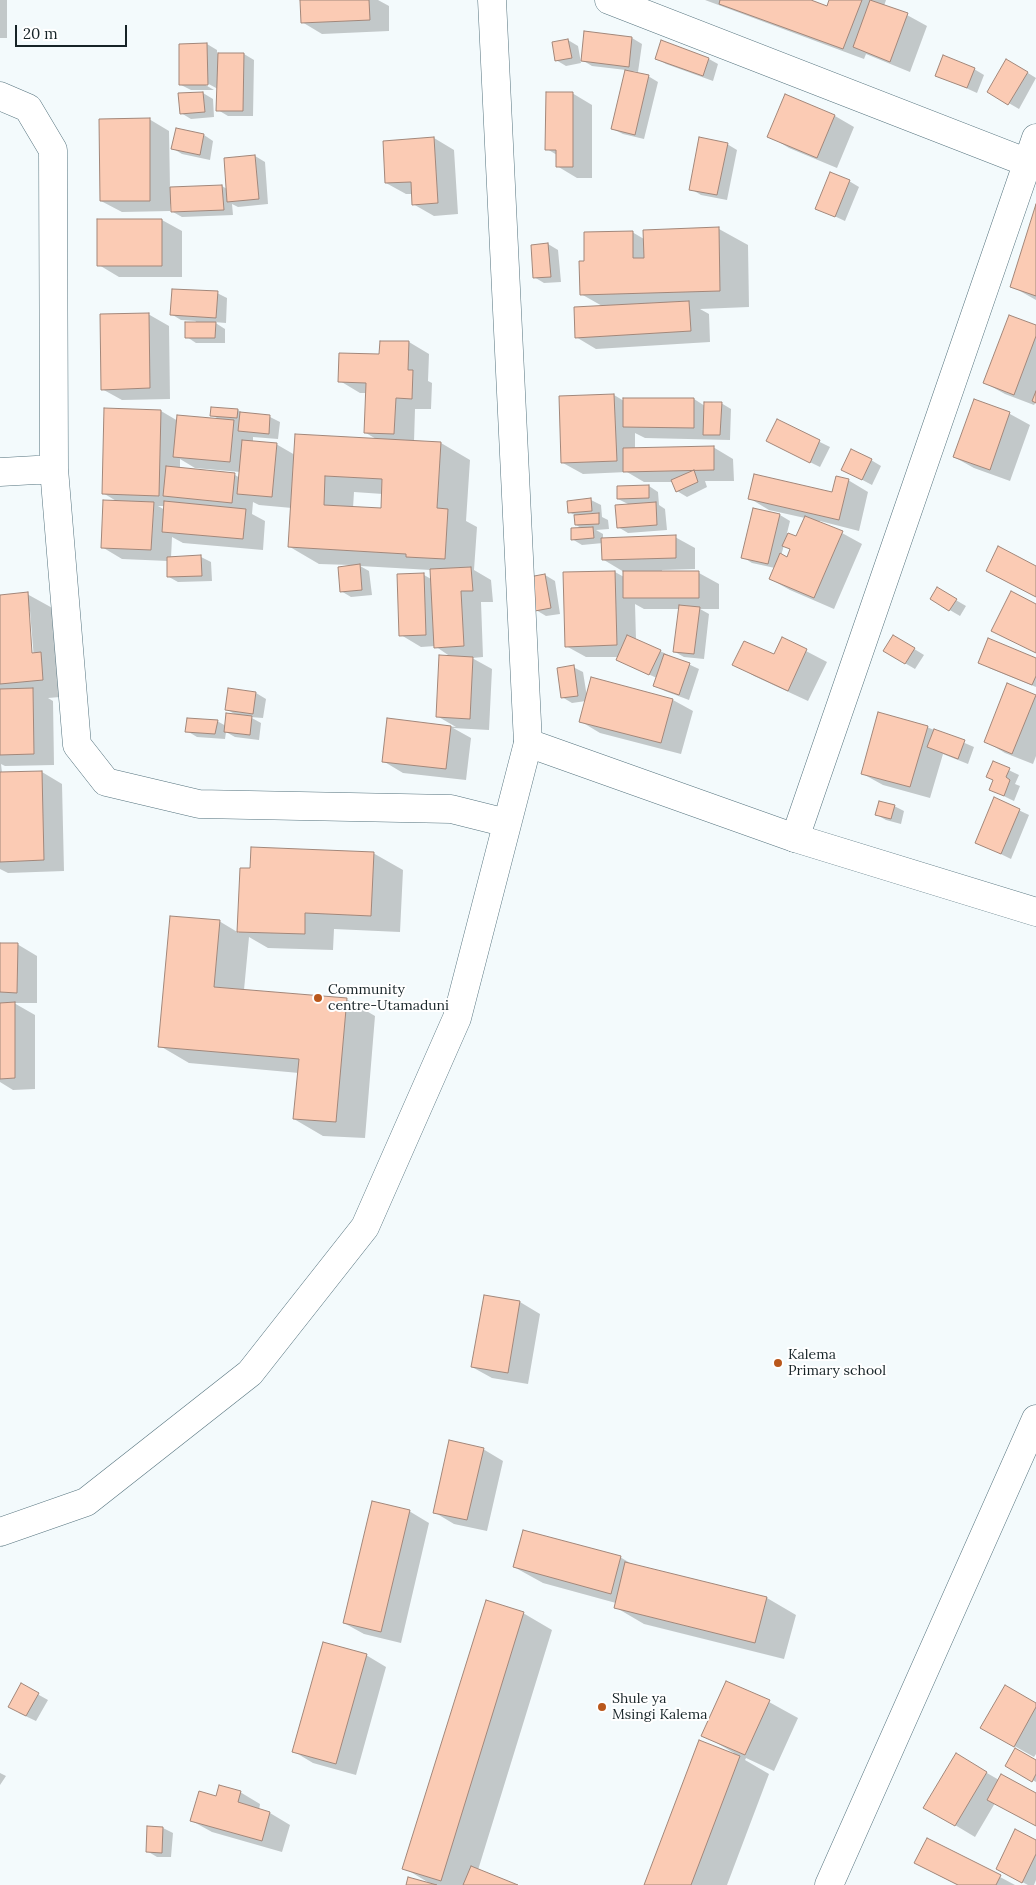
<!DOCTYPE html>
<html>
<head>
<meta charset="utf-8">
<style>
  body { margin:0 }
  #map { position:relative; width:1036px; height:1885px; overflow:hidden; background:#f3fafc; font-family:Lora,serif }
  canvas { display:block }
  .scale { position:absolute; left:15px; top:25px; width:112px; height:22px; box-sizing:border-box; border:2px solid #162327; border-top:0; padding-left:6px; font-size:15px; line-height:18px; white-space:nowrap; color:#162327; -webkit-text-stroke:4px #fff; paint-order:stroke }
</style>
</head>
<body>
<div id="map">
<canvas width="1036" height="1885"></canvas>
<div class="scale">20 m</div>
</div>
<script>
const ctx = document.querySelector('canvas').getContext('2d');
ctx.lineJoin = 'round';
function paint(path, color) { ctx.fillStyle = color; ctx.fill(path, 'evenodd'); }
const poly = rows => new Path2D(rows.map(r => 'M' + r).join(''));
function stroke(path, color, width, dash) { ctx.strokeStyle = color; ctx.lineWidth = width; ctx.lineCap = dash ? 'butt' : 'round'; ctx.setLineDash(dash || []); ctx.stroke(path); }
function label(font, color, halo, rows, align = 'center') {
  ctx.font = font + ' Lora,serif'; ctx.lineWidth = 4; ctx.setLineDash([]); ctx.textBaseline = 'middle'; ctx.strokeStyle = halo; ctx.fillStyle = color; for (const [text, x, y, turn = 0] of rows) {
    ctx.save(); ctx.translate(x, y); ctx.rotate((+turn || 0) * Math.PI / 180); ctx.textAlign = isNaN(turn) ? turn : align; if (halo) ctx.strokeText(text, 0, 0); ctx.fillText(text, 0, 0); ctx.restore();
  }
}
const shadow = poly([
  [0,0,7,0,7,38,0,38],
  [301,0,378,0,389,6,389,31,322,34,302,22],
  [705,0,808,0,828,7,831,0,886,0,884,6,907,15,927,26,910,72,866,54,864,59],
  [585,32,632,38,642,44,638,72,632,71,632,73,648,76,658,82,644,139,623,134,613,129,626,70,592,66,582,60],
  [568,40,578,46,581,63,566,66,556,60],
  [207,44,217,50,217,54,244,54,254,60,253,116,228,116,218,110,218,89,203,81,202,83,214,90,191,90,181,85,180,45],
  [656,58,709,59,718,64,713,81,666,64],
  [1007,60,1036,78,1019,109,988,91],
  [974,69,984,75,977,93,937,75],
  [203,93,213,99,214,117,191,119,181,113,180,94],
  [572,93,592,105,592,178,577,178,557,166,557,155,547,149],
  [835,116,854,127,837,168,789,148,769,136],
  [149,119,169,131,170,188,222,186,227,189,225,159,255,156,265,162,268,204,238,207,232,204,233,215,182,217,173,212,172,204,170,204,170,211,122,212,101,201],
  [204,135,213,141,210,160,182,154,172,148],
  [434,138,454,150,458,214,434,216,413,204,413,194,406,194,386,183],
  [727,144,737,150,727,200,701,195,691,189],
  [849,181,859,187,845,221,817,208],
  [1036,207,1036,300,1011,286],
  [162,220,182,231,182,277,119,277,99,265],
  [719,229,748,245,749,307,700,309,709,314,710,342,596,349,576,337,604,307,581,294,585,262,632,232,644,239],
  [548,244,558,250,561,282,544,283,534,277],
  [217,293,227,298,226,323,214,322,225,329,225,343,196,343,187,337,196,321,181,320,171,314],
  [148,314,169,326,170,399,122,400,102,389],
  [1036,327,1036,402,1034,405,1005,394,985,383],
  [409,342,429,354,428,381,432,383,431,409,415,409,414,442,441,443,470,460,466,521,477,527,474,570,491,580,493,602,481,602,483,657,472,658,492,669,489,730,453,728,471,738,466,780,403,773,383,761,388,720,456,727,437,716,451,657,435,646,421,647,401,635,399,576,424,575,431,579,431,570,360,566,369,571,372,595,351,597,341,591,351,565,319,564,290,547,292,508,259,505,253,502,252,514,265,521,263,550,183,543,172,537,171,558,201,557,211,562,212,581,178,582,169,577,168,561,122,559,102,547,118,502,103,493,161,411,178,421,220,420,212,415,238,410,244,414,270,417,280,422,278,439,253,437,253,442,276,444,295,455,378,440,366,433,367,393,360,393,340,381,380,355],
  [180,459,195,468,240,472,240,478,235,475,180,468],
  [354,492,383,494,382,509,353,508],
  [158,506,165,506,165,510],
  [614,395,624,401,624,399,694,399,705,406,721,403,731,409,730,440,645,438,635,433,635,449,713,447,733,459,734,481,705,481,707,487,687,497,677,491,673,482,644,482,627,472,583,474,563,463],
  [974,401,1010,414,1030,425,1010,481,974,468,954,457],
  [777,421,830,447,820,467,777,446],
  [871,460,881,466,872,485,853,475],
  [848,480,868,492,859,531,820,521,819,523,842,533,862,544,834,609,790,590,770,579,775,568,752,563,743,557,754,509,780,515,790,521,787,533,797,538,805,518,769,510,749,498,833,494],
  [784,545,792,550,788,558,781,556],
  [649,486,658,492,659,505,665,509,667,530,628,533,618,527,630,505,618,499],
  [591,500,601,505,602,517,608,520,609,529,596,530,603,534,603,539,675,537,695,548,695,569,662,570,662,572,699,573,719,584,719,609,700,609,709,614,704,659,684,657,675,652,680,609,644,609,635,604,636,640,699,669,689,700,665,691,655,685,657,678,627,665,619,657,586,657,566,646,615,572,624,577,624,572,604,560,603,543,582,545,572,539,583,529,576,525,576,516,569,512],
  [545,575,555,581,560,614,546,616,536,610,530,578],
  [937,589,966,606,960,616,931,599],
  [27,594,56,610,72,696,48,698,53,701,54,765,5,766,1,764,2,773,42,772,62,784,64,871,8,873,0,869,0,596],
  [28,611,30,611,34,659,32,660],
  [893,636,924,655,915,669,884,651],
  [783,639,827,662,808,701,754,676,734,664,774,656],
  [1036,659,1036,687,989,668],
  [573,667,583,672,587,697,673,700,693,711,681,754,600,733,580,721,586,701,572,703,562,697],
  [1008,685,1036,696,1036,756,1033,764,1005,753,985,741],
  [256,693,266,699,263,718,250,717,261,723,259,740,235,737,226,732,225,739,197,737,187,731,217,721,226,726,238,716,226,709],
  [927,727,974,747,968,764,943,754,930,798,883,785,863,774],
  [994,763,1019,775,1015,784,1020,786,1014,801,991,790,995,781],
  [995,799,1029,815,1011,859,976,842],
  [894,806,904,811,901,824,886,820,877,815],
  [373,853,403,870,400,932,334,929,333,950,268,948,249,937,244,990,346,999,375,1016,365,1138,323,1136,294,1119,299,1073,189,1063,160,1046,219,921,239,933,241,869,251,869],
  [0,944,17,944,37,956,37,1003,14,1003,35,1015,35,1089,13,1090,0,1082],
  [485,1296,520,1302,540,1314,528,1384,492,1378,472,1367],
  [483,1449,503,1461,487,1531,454,1524,434,1512],
  [409,1511,429,1523,401,1643,364,1634,344,1623],
  [620,1557,635,1566,767,1598,796,1615,784,1659,644,1624,615,1607,616,1603,543,1583,514,1567],
  [523,1613,552,1630,478,1870,515,1885,407,1885,431,1884,404,1868],
  [366,1655,386,1667,356,1775,313,1763,293,1751],
  [21,1685,48,1700,36,1721,19,1713],
  [769,1702,798,1718,774,1771,746,1758,745,1760,769,1774,727,1885,645,1885,734,1753,703,1735],
  [1036,1704,1036,1754,1034,1757,1002,1739],
  [956,1755,999,1780,1036,1794,1036,1825,995,1803,975,1837,925,1807],
  [1036,1762,1036,1782,1007,1766],
  [0,1773,6,1776,0,1785],
  [240,1792,260,1804,259,1810,270,1813,290,1825,282,1852,212,1832,192,1821,217,1797],
  [163,1828,173,1833,171,1857,157,1857,147,1851],
  [928,1840,1000,1877,1015,1885,957,1885,936,1874,916,1863],
  [1036,1841,1036,1880,1034,1885,1028,1885,1007,1874]
]);
const building = poly([
  [300,0,369,0,370,20,301,23,300,0],
  [720,0,811,0,827,6,829,0,862,0,843,49,719,4,720,0],
  [870,0,908,13,890,62,853,47,870,0],
  [584,31,632,37,629,67,581,61,584,31],
  [568,39,572,58,555,61,552,42,568,39],
  [661,40,709,58,703,76,655,59,661,40],
  [207,43,208,85,179,85,179,44,207,43],
  [218,53,244,53,243,111,216,111,218,53],
  [943,55,975,68,967,88,935,76,943,55],
  [1006,59,1028,72,1008,105,987,92,1006,59],
  [625,70,649,75,635,135,611,129,625,70],
  [203,92,205,112,180,114,178,93,203,92],
  [546,92,573,92,573,167,556,167,556,150,545,150,546,92],
  [785,94,835,115,817,158,767,137,785,94],
  [150,118,150,201,100,201,99,119,150,118],
  [176,128,204,134,200,155,171,149,176,128],
  [434,137,438,203,412,205,411,182,385,183,383,141,434,137],
  [699,137,728,143,717,195,689,190,699,137],
  [255,155,259,199,227,202,224,158,255,155],
  [830,172,850,180,835,217,815,209,830,172],
  [222,185,224,210,171,212,170,187,222,185],
  [1036,204,1036,296,1010,287,1036,204],
  [97,219,162,219,162,266,97,266,97,219],
  [719,227,720,291,580,295,579,261,584,261,584,232,633,231,633,258,644,258,643,230,719,227],
  [548,243,551,277,533,278,531,245,548,243],
  [172,289,218,291,216,318,170,315,172,289],
  [689,301,691,331,575,338,574,307,689,301],
  [149,313,150,388,101,390,100,314,149,313],
  [1009,315,1036,325,1036,336,1014,395,983,383,1009,315],
  [185,322,216,322,215,338,185,338,185,322],
  [380,341,409,341,408,370,413,370,412,399,396,398,394,434,364,433,366,383,338,382,339,353,379,354,380,341],
  [1036,391,1036,403,1032,401,1036,391],
  [614,394,617,461,561,463,559,396,614,394],
  [623,398,694,398,694,428,623,427,623,398],
  [974,399,1010,412,990,470,953,457,974,399],
  [704,402,722,402,720,435,703,435,704,402],
  [211,407,238,409,237,418,210,416,211,407],
  [104,408,161,410,159,496,102,494,104,408],
  [240,412,270,415,269,434,238,431,240,412],
  [177,415,234,420,230,462,173,457,177,415],
  [777,419,820,440,810,463,766,441,777,419],
  [295,434,441,442,437,508,448,509,445,559,406,557,406,554,288,547,295,434],
  [325,476,382,479,381,508,324,505,325,476],
  [242,440,277,443,272,497,237,494,242,440],
  [714,446,714,470,623,472,623,448,714,446],
  [851,449,872,459,862,480,841,470,851,449],
  [166,466,235,473,232,503,163,496,166,466],
  [694,470,698,482,676,492,671,480,694,470],
  [754,474,832,492,836,476,849,479,839,520,748,499,754,474],
  [649,485,649,498,617,499,617,486,649,485],
  [591,498,592,511,568,513,567,501,591,498],
  [103,500,154,502,151,550,101,548,103,500],
  [164,501,246,509,243,539,162,532,164,501],
  [656,502,657,525,617,528,615,505,656,502],
  [753,508,780,514,768,564,741,558,753,508],
  [599,513,599,524,575,525,574,515,599,513],
  [805,516,843,531,814,598,769,579,780,553,787,557,790,549,782,546,788,533,796,536,805,516],
  [593,527,594,538,571,540,571,528,593,527],
  [676,535,676,558,602,560,601,538,676,535],
  [998,546,1036,566,1036,597,986,571,998,546],
  [201,555,202,576,167,577,167,557,201,555],
  [360,564,362,590,340,592,338,567,360,564],
  [471,567,473,591,461,591,464,646,434,648,430,569,471,567],
  [615,571,617,645,565,647,563,572,615,571],
  [623,571,699,571,699,598,623,598,623,571],
  [424,573,426,635,399,636,397,574,424,573],
  [545,574,551,608,535,611,529,577,545,574],
  [937,587,957,599,949,611,930,599,937,587],
  [1011,591,1036,604,1036,653,991,631,1011,591],
  [28,592,32,653,41,652,43,680,0,684,0,595,28,592],
  [679,605,700,607,694,654,673,652,679,605],
  [627,635,661,650,649,675,616,660,627,635],
  [893,635,915,648,905,664,883,651,893,635],
  [782,637,807,649,788,691,732,665,744,641,774,654,782,637],
  [988,638,1036,658,1036,676,1032,685,978,663,988,638],
  [664,654,690,663,679,695,653,686,664,654],
  [439,655,473,657,470,719,436,717,439,655],
  [574,665,578,696,561,698,557,668,574,665],
  [591,677,673,699,661,743,579,722,591,677],
  [1007,683,1036,695,1012,754,984,742,1007,683],
  [33,688,34,754,0,755,0,689,33,688],
  [228,688,256,692,253,714,225,710,228,688],
  [878,712,928,726,910,787,861,774,878,712],
  [226,713,252,716,250,735,224,732,226,713],
  [187,718,218,720,215,734,185,732,187,718],
  [387,718,451,726,446,769,382,762,387,718],
  [934,729,965,740,958,759,927,747,934,729],
  [993,761,1010,768,1006,777,1010,780,1004,796,989,790,993,780,986,777,993,761],
  [42,771,44,860,0,862,0,772,42,771],
  [994,797,1020,809,1001,854,975,843,994,797],
  [879,801,895,805,891,819,875,815,879,801],
  [251,847,374,852,371,916,305,913,305,934,237,932,240,868,250,868,251,847],
  [170,916,220,920,214,987,347,998,336,1122,293,1119,299,1059,158,1047,170,916],
  [0,943,18,943,17,993,0,992,0,943],
  [15,1002,15,1078,0,1079,0,1003,15,1002],
  [484,1295,520,1301,508,1373,471,1367,484,1295],
  [449,1440,484,1448,467,1520,433,1513,449,1440],
  [372,1501,410,1510,381,1632,343,1623,372,1501],
  [523,1530,621,1556,611,1594,513,1567,523,1530],
  [625,1562,767,1597,755,1643,614,1608,625,1562],
  [486,1600,524,1612,441,1881,402,1869,486,1600],
  [323,1642,367,1654,336,1764,292,1752,323,1642],
  [726,1681,770,1700,745,1755,701,1736,726,1681],
  [21,1683,39,1693,26,1716,8,1707,21,1683],
  [1005,1685,1036,1703,1036,1707,1014,1747,980,1728,1005,1685],
  [699,1740,740,1756,691,1885,644,1885,699,1740],
  [1015,1748,1036,1760,1036,1774,1032,1782,1005,1766,1015,1748],
  [956,1753,987,1772,955,1826,923,1808,956,1753],
  [1001,1774,1036,1793,1036,1826,987,1800,1001,1774],
  [219,1785,241,1791,238,1802,270,1812,262,1841,190,1821,199,1791,216,1796,219,1785],
  [147,1826,163,1827,162,1853,146,1852,147,1826],
  [1015,1829,1036,1840,1036,1854,1022,1883,996,1869,1015,1829],
  [927,1838,1001,1875,996,1885,958,1885,914,1863,927,1838],
  [471,1866,518,1885,463,1885,471,1866],
  [408,1877,437,1885,406,1885,408,1877]
]);
const minor = poly([
  [609,0,1036,166],
  [0,96,28,108,53,150,54,469,77,745,106,782,199,804,451,809,507,823],
  [0,472,54,469],
  [795,838,1036,138],
  [0,1532,86,1502,250,1373,365,1227,457,1018,528,743]
]);
const tertiary = poly([
  [492,0,528,743,795,838,1036,912]
]);
const trunk = poly([
  [829,1885,1036,1419]
]);
const markers = [
  [318,998,5,"#b9571b"],
  [778,1363,5,"#b9571b"],
  [602,1707,5,"#b9571b"]
];
const poiNames = [
  ["Community",328,990],
  ["centre-Utamaduni",328,1006],
  ["Kalema",788,1355],
  ["Primary school",788,1371],
  ["Shule ya",612,1699],
  ["Msingi Kalema",612,1715]
];
paint(shadow, '#0003');
paint(building, '#fbcbb4');
stroke(building, '#a2877a', 1);
stroke(minor, '#55737e', 29);
stroke(tertiary, '#55737e', 29);
stroke(trunk, '#55737e', 29);
stroke(minor, '#fff', 28);
stroke(tertiary, '#fff', 28);
stroke(trunk, '#fff', 28);
for (const [x, y, r, color] of markers) { const dot = new Path2D(); dot.arc(x, y, r, 0, 2 * Math.PI); ctx.fillStyle = color; ctx.fill(dot); stroke(dot, '#fff', 2); }
label('14px', '#162327', '#fff', poiNames, 'left');
</script>
</body>
</html>
